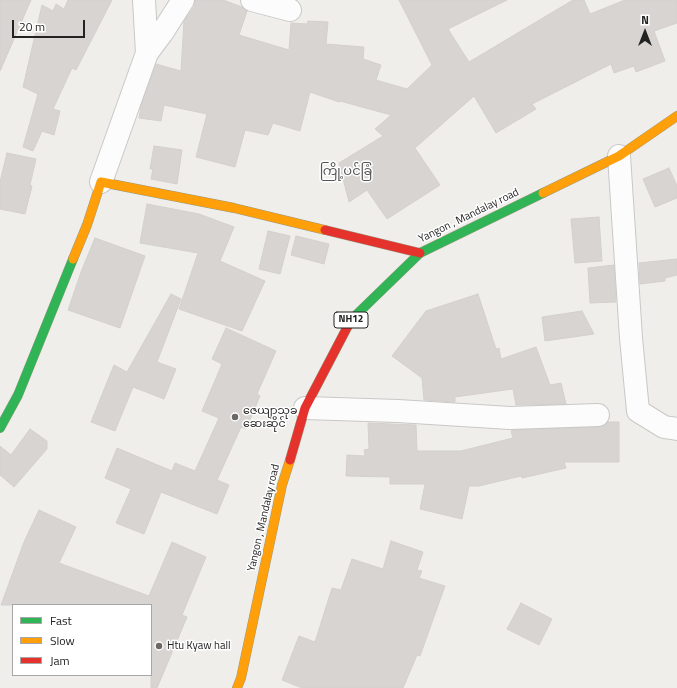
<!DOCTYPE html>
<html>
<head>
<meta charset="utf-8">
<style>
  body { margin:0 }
  #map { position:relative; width:677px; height:688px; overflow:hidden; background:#f0eeeb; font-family:"Titillium Web",sans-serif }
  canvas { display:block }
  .legend { position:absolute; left:12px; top:604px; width:140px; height:72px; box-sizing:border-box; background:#fff; border:1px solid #a7a7a7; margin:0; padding:5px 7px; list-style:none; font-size:12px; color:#222 }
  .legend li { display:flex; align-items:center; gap:8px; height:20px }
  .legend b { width:20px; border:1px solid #a7a7a7 }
  .north { position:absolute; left:625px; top:12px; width:40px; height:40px; -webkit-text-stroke:3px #fff; paint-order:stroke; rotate:0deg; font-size:11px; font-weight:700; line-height:16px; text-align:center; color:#222 }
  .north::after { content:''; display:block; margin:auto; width:14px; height:18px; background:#222; clip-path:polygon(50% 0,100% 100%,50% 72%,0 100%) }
  .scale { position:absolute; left:12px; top:20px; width:73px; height:18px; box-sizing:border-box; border:2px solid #222; border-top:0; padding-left:5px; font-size:12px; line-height:14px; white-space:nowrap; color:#222; -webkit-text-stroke:3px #fff; paint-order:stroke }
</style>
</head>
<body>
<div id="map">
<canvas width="677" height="688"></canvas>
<ul class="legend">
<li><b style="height:5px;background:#30b455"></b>Fast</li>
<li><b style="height:5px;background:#ff9f0a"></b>Slow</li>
<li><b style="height:5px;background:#e5322d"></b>Jam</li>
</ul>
<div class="north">N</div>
<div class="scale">20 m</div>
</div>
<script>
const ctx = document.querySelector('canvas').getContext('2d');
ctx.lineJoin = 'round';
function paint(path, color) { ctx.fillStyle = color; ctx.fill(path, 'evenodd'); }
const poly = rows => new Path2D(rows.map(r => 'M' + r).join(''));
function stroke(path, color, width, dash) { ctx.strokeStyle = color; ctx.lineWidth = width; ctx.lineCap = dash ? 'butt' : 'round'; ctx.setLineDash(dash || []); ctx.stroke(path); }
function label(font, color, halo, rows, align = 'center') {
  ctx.font = font + ' "Titillium Web","Noto Sans Myanmar",sans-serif'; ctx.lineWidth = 3; ctx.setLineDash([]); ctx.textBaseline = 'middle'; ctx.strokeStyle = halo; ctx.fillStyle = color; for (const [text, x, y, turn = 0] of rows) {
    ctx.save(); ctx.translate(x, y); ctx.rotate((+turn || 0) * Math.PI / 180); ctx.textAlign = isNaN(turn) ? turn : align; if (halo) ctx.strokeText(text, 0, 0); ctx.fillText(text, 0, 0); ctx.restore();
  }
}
const building = poly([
  [0,0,31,0,0,71,0,0],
  [68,0,112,0,76,70,72,68,53,109,60,111,54,135,42,131,33,151,23,147,38,94,23,87,42,5,53,11,56,4,64,9,68,0],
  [195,0,223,0,242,7,247,11,239,35,289,50,291,23,307,24,308,21,328,22,326,44,364,47,363,59,381,65,376,80,407,89,432,65,399,0,507,0,448,29,469,62,573,0,584,0,590,14,625,0,677,0,677,23,654,31,665,61,636,72,634,66,614,73,611,64,532,104,536,109,496,133,474,96,415,148,440,185,387,219,367,190,349,202,339,163,383,136,375,129,391,115,340,101,339,102,310,92,300,131,273,123,268,135,245,130,235,167,196,157,207,114,164,105,161,121,139,118,141,106,156,64,181,71,184,21,194,7,195,0],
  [154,146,182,150,177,184,151,179,153,169,150,169,154,146],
  [7,153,36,159,30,185,32,186,25,214,0,209,0,182,7,153],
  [669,168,677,186,677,198,655,207,643,179,669,168],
  [147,204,199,214,234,227,220,261,265,281,242,331,179,309,198,253,140,243,147,204],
  [599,217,602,261,575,263,571,219,599,217],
  [268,231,290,236,280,274,259,269,268,231],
  [296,236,329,244,324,264,291,255,296,236],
  [95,238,145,256,120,328,68,310,81,272,95,238],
  [677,259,677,275,665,278,665,281,640,284,639,263,677,259],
  [614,265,616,302,590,303,588,268,614,265],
  [171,294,181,299,157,362,176,369,164,399,133,387,115,431,91,422,114,365,127,372,171,294],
  [478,294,496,349,499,348,501,359,536,347,550,385,561,383,566,404,516,405,513,389,455,397,455,402,424,400,422,378,392,356,426,311,478,294],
  [582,311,594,334,545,341,542,317,582,311],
  [226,328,276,351,257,394,260,396,246,429,241,427,217,480,229,485,217,514,161,492,144,534,116,523,131,489,105,478,117,448,172,471,175,463,195,471,219,418,202,411,222,364,212,359,226,328],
  [608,422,619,422,619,462,564,462,566,468,522,478,521,476,479,486,469,486,462,519,420,509,425,484,390,484,390,477,346,476,347,455,365,456,364,450,369,449,368,423,416,425,417,451,461,451,513,438,511,431,514,430,598,427,604,426,608,422],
  [30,429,47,441,47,449,14,487,0,475,0,446,11,455,30,429],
  [39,510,76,527,59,563,149,596,172,542,206,557,182,615,187,617,157,688,151,688,151,605,1,605,24,542,39,510],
  [391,541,423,552,417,570,422,571,419,578,445,586,420,656,417,655,403,688,302,688,282,680,299,636,315,642,332,588,341,590,352,559,383,569,391,541],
  [521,603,552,619,539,645,507,629,521,603]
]);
const street = poly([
  [144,0,147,53],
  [252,0,290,10],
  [619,156,631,338,638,411,664,427,677,429],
  [101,182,147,53,162,33,183,0],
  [305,408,398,411,510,418,598,415]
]);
const fast = poly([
  [354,317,420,253,543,193],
  [0,428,18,395,73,259]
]);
const slow = poly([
  [543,193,619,156,677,116],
  [73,259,87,225,101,182,234,208,325,230],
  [237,688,241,678,282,485,290,460]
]);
const jam = poly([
  [325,230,420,253],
  [290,460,305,408,351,320,354,317]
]);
const markers = [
  [235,417,4,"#6a6968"],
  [159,646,4,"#6a6968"]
];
const shields = [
  [351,320,34]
];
const shieldNames = [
  ["NH12",351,320]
];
const streetNames = [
  ["Yangon , Mandalay road",469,216,-26],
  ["Yangon , Mandalay road",264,518,-77]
];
const poiNames = [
  ["ဇေယျာသုခ",243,411],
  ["ဆေးဆိုင်",243,424],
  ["Htu Kyaw hall",167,646]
];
const quarterNames = [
  ["ကြို့ပင်ခြံ",346,172]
];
paint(building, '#d7d4d2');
stroke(building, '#d3d0cc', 1);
stroke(street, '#c9c8c7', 24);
stroke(fast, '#999a82', 10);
stroke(slow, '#999a82', 10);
stroke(jam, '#999a82', 10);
stroke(street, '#fdfcfc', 22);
stroke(fast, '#30b455', 9);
stroke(slow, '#ff9f0a', 9);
stroke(jam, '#e5322d', 9);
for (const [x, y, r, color] of markers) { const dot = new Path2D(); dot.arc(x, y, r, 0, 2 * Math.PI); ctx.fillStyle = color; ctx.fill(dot); stroke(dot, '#fff', 1.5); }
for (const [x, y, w] of shields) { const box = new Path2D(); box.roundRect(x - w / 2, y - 8, w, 16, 3); ctx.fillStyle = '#fff'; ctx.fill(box); stroke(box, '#222', 1); }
label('bold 10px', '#222', null, shieldNames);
label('11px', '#222', '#fff', streetNames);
label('11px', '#222', '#fff', poiNames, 'left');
label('13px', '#555', '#fff', quarterNames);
</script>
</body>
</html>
